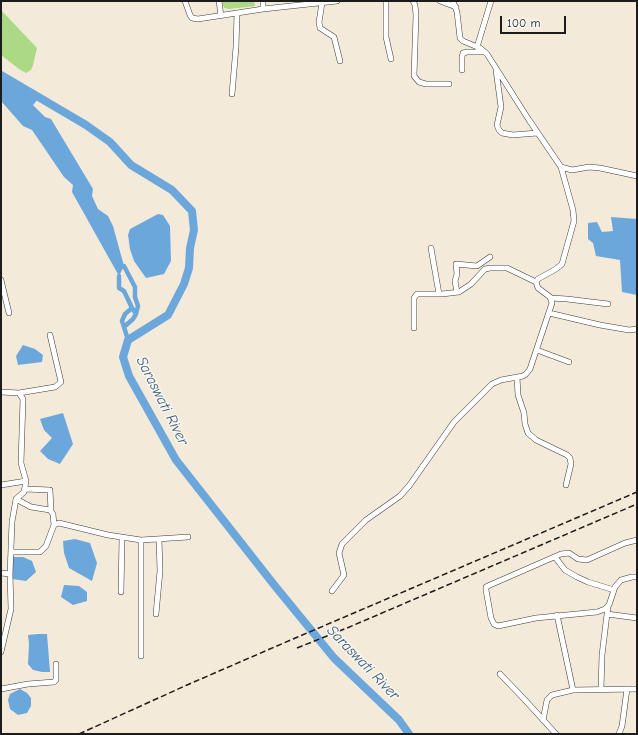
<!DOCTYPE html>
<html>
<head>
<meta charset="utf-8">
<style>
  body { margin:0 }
  #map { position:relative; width:638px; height:735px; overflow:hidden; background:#f4eada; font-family:"Comic Neue",sans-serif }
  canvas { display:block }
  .frame { position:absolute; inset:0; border:2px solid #1c1c1c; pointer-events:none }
  .scale { position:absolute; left:500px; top:16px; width:66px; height:18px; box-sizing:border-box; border:2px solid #1c1c1c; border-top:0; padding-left:5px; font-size:12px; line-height:14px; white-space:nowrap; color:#1c1c1c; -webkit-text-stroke:3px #f6f6f2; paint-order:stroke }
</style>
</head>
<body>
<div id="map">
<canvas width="638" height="735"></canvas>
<div class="frame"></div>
<div class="scale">100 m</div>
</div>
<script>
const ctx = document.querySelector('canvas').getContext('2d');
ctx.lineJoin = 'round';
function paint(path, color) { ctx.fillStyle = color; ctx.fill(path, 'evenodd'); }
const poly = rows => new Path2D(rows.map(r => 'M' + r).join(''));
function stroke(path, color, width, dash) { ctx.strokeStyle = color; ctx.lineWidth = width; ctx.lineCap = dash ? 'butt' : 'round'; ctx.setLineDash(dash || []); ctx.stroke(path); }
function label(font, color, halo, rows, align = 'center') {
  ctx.font = font + ' "Comic Neue",sans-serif'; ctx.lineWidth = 3; ctx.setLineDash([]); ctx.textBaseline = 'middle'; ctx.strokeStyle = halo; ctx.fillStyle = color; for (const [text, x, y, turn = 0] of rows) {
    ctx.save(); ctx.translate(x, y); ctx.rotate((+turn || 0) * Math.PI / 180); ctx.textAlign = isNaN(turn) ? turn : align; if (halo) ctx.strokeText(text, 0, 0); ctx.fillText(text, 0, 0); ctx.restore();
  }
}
const green = poly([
  [222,1,254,1,255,6,229,9,224,8],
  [1,10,37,48,33,65,31,70,26,73,19,69,1,55]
]);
const water = poly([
  [1,80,15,83,39,98,33,105,45,117,51,119,93,189,92,196,98,209,108,216,113,226,124,266,119,276,72,192,73,185,64,177,32,130,23,126,1,101],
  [158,214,163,215,170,226,171,261,164,274,146,278,134,261,130,249,128,235,130,229],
  [611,217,637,219,637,295,622,292,620,260,596,256,593,243,588,239,588,223,597,222,602,232,613,231],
  [23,345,35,349,43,355,42,362,18,365,16,356],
  [63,413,73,444,60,464,48,459,40,451,52,438,44,430,40,419],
  [75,539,90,543,97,563,92,581,69,568,64,553,63,541],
  [12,557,23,557,32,561,36,572,26,581,12,579],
  [64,585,79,586,87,592,87,601,73,605,61,597],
  [38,634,47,634,50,672,42,672,33,670,28,664,29,644,28,635],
  [20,689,27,693,31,698,31,706,27,713,18,715,10,709,8,700,10,694]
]);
const canal = poly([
  [124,266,135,287,135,297,138,306,136,314,133,319,124,327,128,340],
  [119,276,119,288,124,291,132,308,136,314],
  [124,327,122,321,125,314,132,308]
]);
const river = poly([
  [1,75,86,125,110,142,131,165,172,190,192,211,194,230,190,248,189,268,184,284,168,315,128,340,123,357,129,376,176,460,275,586,334,658,399,720,409,734]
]);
const minor = poly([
  [185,1,190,15,192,18,198,19,263,9,337,1],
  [219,1,221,16],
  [263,1,263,9],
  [386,1,386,37,391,59],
  [413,1,415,5,416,15,414,76,419,82,426,84,449,84],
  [440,1,456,7],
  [453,1,457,12,460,38,463,41,480,48,487,54,529,120,561,167,572,170,589,167,600,168,637,176],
  [322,3,319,22,320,28,334,37,340,61],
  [477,47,491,1],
  [462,70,462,57,463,53,467,52,484,52],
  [496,70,501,107,497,125,499,130,502,133,513,135,537,133],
  [232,94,236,47,237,13],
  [431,248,439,294],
  [1,280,9,313],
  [457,292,455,281,457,274,456,264,477,266,490,257],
  [551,298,567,299,608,304],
  [549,313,600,325,629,330,637,329],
  [414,328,414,298,417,294,442,294,459,292,471,284,485,269,490,268,507,268,536,282],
  [537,350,569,362],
  [517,377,518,395,524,413,525,424,528,433,536,440,567,455,570,458,571,464,566,485],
  [1,392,19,393,23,399,21,463,26,481,24,492,16,499,12,522,10,574,11,609,1,652],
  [19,393,55,387,61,382,50,335],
  [1,485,26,481],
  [25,489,50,490,51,511],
  [16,499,31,507,50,510,53,514,54,525],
  [141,540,188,537],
  [637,540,625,543,587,560,578,559,569,553,561,554,490,585,486,587,486,590,491,618,494,624,498,626,536,618,597,612,605,609,609,605,615,587,621,580,632,577,637,577],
  [11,552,40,552,46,546,54,525,59,523,108,535,141,540,141,656],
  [555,557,565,570,577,577,588,582,614,590],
  [1,573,10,574],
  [332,591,344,575,339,553,342,544,366,520,400,496,409,486,454,422,492,384,501,380,523,376,526,374,530,369,552,303,550,297,538,288,536,282,538,279,556,269,562,264,574,221,573,210,561,167],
  [121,592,122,538],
  [156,614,160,571,159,539],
  [607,614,637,618],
  [557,615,573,690],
  [500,674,525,700,556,734],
  [1,689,28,684,54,682,56,680,56,664],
  [601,689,602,655,608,606],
  [543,720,547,700,552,695,573,690,637,689],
  [619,734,622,726,627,689]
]);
const rail = poly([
  [297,648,347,628,637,504],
  [79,734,187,685,293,639,637,492]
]);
const waterNames = [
  ["Saraswati River",162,401,63],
  ["Saraswati River",363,663,46]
];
paint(green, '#acd986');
paint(water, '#6ca7dc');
stroke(canal, '#6ca7dc', 4.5);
stroke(river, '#6ca7dc', 8);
stroke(minor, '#3c3b38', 6);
stroke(minor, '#fff', 5);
stroke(rail, '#1c1c1c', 1.5, [6, 3]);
label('italic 15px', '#405b72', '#f6f6f2', waterNames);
</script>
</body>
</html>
